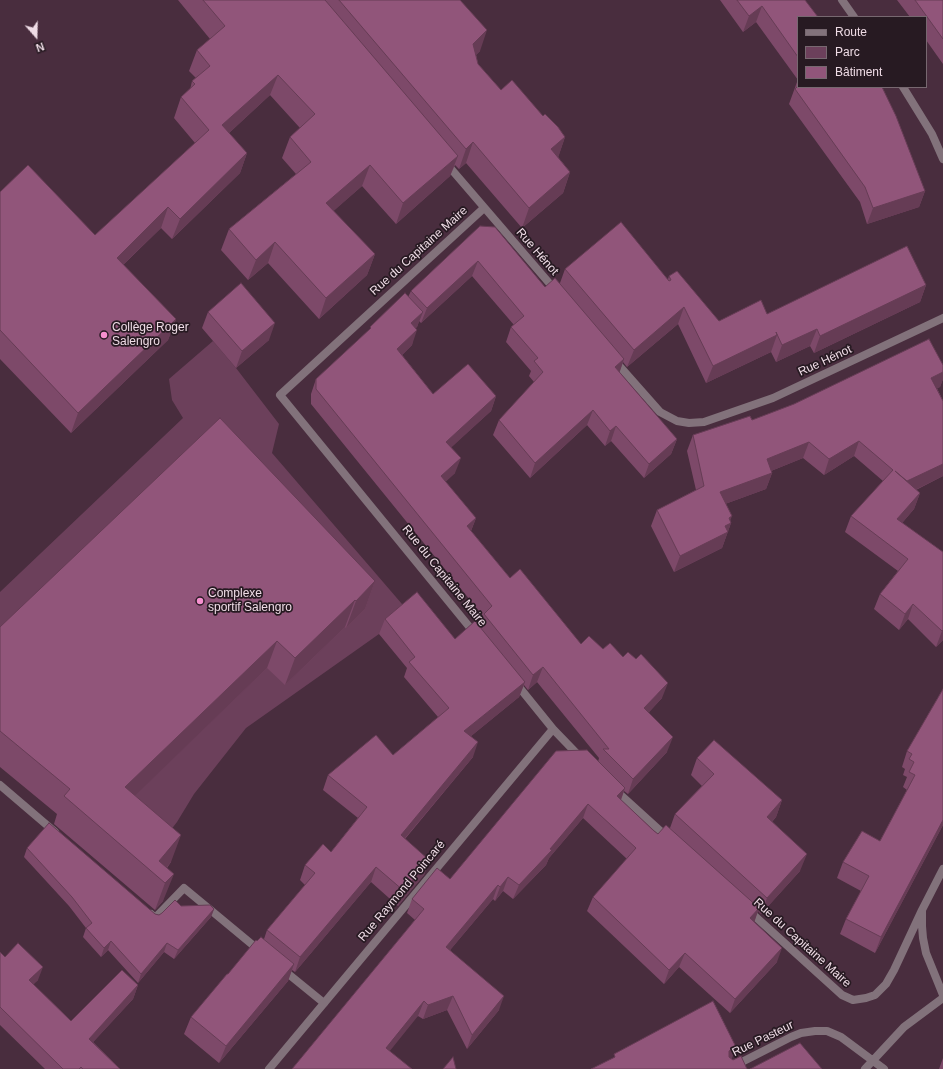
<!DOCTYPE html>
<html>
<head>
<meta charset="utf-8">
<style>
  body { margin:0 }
  #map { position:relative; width:943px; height:1069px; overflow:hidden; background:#492d3e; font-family:Arial,sans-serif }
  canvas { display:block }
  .legend { position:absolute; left:797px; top:16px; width:130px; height:72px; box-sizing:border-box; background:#271a22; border:1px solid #776870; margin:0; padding:5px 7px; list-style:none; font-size:12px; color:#efdce6 }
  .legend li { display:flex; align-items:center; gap:8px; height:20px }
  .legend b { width:20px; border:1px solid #776870 }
  .north { position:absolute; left:16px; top:16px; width:40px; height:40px; -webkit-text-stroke:3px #271a22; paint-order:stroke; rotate:160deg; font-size:11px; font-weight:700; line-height:16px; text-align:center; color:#efdce6 }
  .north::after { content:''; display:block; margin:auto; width:14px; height:18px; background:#efdce6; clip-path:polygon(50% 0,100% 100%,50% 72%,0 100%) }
</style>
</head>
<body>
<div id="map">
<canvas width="943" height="1069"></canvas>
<ul class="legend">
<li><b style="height:5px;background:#82727b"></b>Route</li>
<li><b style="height:11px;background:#6c405b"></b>Parc</li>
<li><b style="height:11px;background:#91557a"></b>Bâtiment</li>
</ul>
<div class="north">N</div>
</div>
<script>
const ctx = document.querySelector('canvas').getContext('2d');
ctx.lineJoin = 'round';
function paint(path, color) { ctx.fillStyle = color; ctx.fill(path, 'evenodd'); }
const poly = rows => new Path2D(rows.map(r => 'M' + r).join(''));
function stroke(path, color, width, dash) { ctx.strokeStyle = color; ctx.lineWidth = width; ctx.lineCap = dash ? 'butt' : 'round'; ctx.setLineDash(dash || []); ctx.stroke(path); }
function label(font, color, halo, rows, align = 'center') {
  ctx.font = font + ' Arial,sans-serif'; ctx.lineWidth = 3.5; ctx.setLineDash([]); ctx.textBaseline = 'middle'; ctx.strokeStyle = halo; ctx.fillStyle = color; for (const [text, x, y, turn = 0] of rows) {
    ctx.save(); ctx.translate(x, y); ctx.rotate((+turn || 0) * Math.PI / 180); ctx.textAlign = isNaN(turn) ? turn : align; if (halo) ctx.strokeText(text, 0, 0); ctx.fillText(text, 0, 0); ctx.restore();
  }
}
const green = poly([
  [213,341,236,368,279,424,272,453,408,611,379,634,246,728,194,794,177,822,156,849,0,720,0,592,183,418,172,400,169,379]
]);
const lane = poly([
  [0,785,55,832],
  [151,914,155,918,184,888,260,951],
  [281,968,324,1003]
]);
const street = poly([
  [842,0,854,17],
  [903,87,932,134,943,159],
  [446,163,556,291],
  [614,360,660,412,677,421,689,423,704,422,773,398,943,318],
  [476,635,280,395,484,208],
  [515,682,553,729,581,758],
  [614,789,668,838],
  [943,869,922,910,922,926,923,938,926,953,943,995],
  [748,910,842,995,853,1000,866,998,875,995,886,984,894,970,922,910],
  [269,1069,553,729],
  [728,1069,791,1037,801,1033,815,1031,827,1031,841,1037,884,1069],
  [865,1069,904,1027,943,998]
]);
const wall = poly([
  [178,0,460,0,480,51,476,55,478,64,501,90,543,116,565,137,558,157,570,172,563,193,522,228,466,163,459,169,455,165,450,176,396,224,362,186,333,211,375,254,367,275,319,319,268,263,248,280,221,250,229,229,296,174,282,158,290,137,300,128,270,95,229,133,247,153,240,173,172,239,161,228,123,265,176,319,168,340,71,433,0,359,0,192,95,235,195,143,174,118,181,97,190,90,192,81,196,78,189,71,197,50,210,39],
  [720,0,805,0,798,17,798,80,756,22,743,32],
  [897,0,943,0,943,64,926,40,926,17,910,17],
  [797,82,798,82,798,87,925,191,919,207,867,224,860,202,789,104],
  [480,226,545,287,560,283,565,269,668,279,669,276,719,321,767,314,926,285,920,302,814,353,810,346,776,362,771,352,706,383,678,324,627,367,623,362,619,373,677,439,671,454,644,478,611,441,605,446,587,425,530,478,493,435,499,420,534,382,529,376,531,371,506,342,511,327,514,325,472,276,421,323,419,321,417,327,415,328,412,345,402,355,433,394,496,396,491,411,451,447,455,473,445,482,476,518,471,531,510,578,581,644,603,649,662,698,649,712,667,752,628,794,624,791,621,800,658,834,670,828,675,814,702,786,691,775,697,758,782,800,776,817,772,822,800,871,761,914,758,911,754,922,777,962,730,1013,679,967,664,984,587,911,593,897,627,859,583,818,549,858,546,865,513,899,503,891,495,901,493,899,450,950,499,1010,467,1049,447,1010,423,1019,418,1016,292,1069,415,920,407,913,412,899,450,879,598,762,599,758,537,682,528,690,524,685,519,697,471,736,473,757,405,839,429,860,424,875,398,906,371,882,295,972,292,970,288,981,219,1063,184,1034,191,1017,257,941,264,939,267,930,305,885,300,880,305,865,331,852,358,818,323,790,328,775,393,755,438,717,404,677,407,668,379,634,385,619,455,639,479,626,483,616,311,404,311,394,316,379,370,329,370,327,408,297,411,291],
  [208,312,269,340,236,368,202,328],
  [943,365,943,379,940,387,937,388,943,401,943,476,916,490,920,493,914,509,902,523,943,552,943,640,936,647,908,619,899,630,874,609,880,594,898,571,845,532,851,516,883,481,854,456,824,475,803,458,771,471,772,473,766,489,725,504,731,523,722,548,674,572,651,526,657,510,696,490,687,451,693,435,752,420],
  [375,581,365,609,346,628,345,627,285,685,267,668,135,795,171,862,167,868,163,901,155,910,54,824,57,814,0,767,0,627],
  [943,689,943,825,875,953,840,934,846,919,861,891,837,878,843,862,880,841,907,790,903,787,907,777,903,775,905,769,902,767,907,751],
  [27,848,155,914,159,915,181,906,214,909,211,917,174,959,164,952,138,983,108,950,101,957,83,937,86,928,69,906,24,857],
  [0,952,5,957,38,980,33,984,71,1021,138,985,133,999,93,1042,120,1069,45,1069,0,1025],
  [943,1058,943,1069,939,1069]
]);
const shadedWall = poly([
  [762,6,756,22,743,32,749,16],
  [487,30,480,51,465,65,473,44],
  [278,75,270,95,215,146,222,125],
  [565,137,558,158,551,149],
  [473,142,466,163,459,169,466,149],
  [247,153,240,173,172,239,180,219],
  [458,156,450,176,396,224,403,203],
  [370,165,362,186,319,224,326,203],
  [570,172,563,193,522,228,529,208],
  [925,191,919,207,867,224,873,208],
  [168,207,161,228,109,278,117,258],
  [275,242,268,263,248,280,256,260],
  [375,254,367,275,319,319,326,298],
  [478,261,472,276,421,323,427,308],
  [926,285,920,302,814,353,820,336],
  [684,307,678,324,627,367,634,350],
  [423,312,417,327,405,338,411,323],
  [176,319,168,340,71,433,78,413],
  [275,323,269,340,236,368,242,351],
  [817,329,810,346,776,362,782,345],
  [417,330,412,345,392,364,397,349],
  [777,335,771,352,706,383,713,366],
  [624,359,619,374,615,367],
  [943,372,943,379,940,387,926,394,931,378],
  [496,396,491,411,441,457,446,442],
  [593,410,587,425,530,478,535,463],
  [616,426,611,441,605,446,610,431],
  [677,439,671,454,644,478,649,464],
  [859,441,854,456,824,475,829,459],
  [809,442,803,458,761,475,767,459],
  [461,458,455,473,435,492,441,476],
  [943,464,943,476,901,497,907,481],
  [772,473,766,489,714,508,720,492],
  [920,493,914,509,892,535,897,519],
  [732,516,729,524,731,523,722,548,674,572,680,556,725,526,729,518],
  [476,518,470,533,467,526],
  [375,581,365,609,346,628,356,601],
  [355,600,345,627,285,685,295,658],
  [913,604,908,619,899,630,905,614],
  [943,630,943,640,936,647,942,631],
  [277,641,267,668,115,815,125,787],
  [543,667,537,682,528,690,533,675],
  [525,682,519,697,459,746,464,731],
  [668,683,662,698,639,723,644,708],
  [673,737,667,752,628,794,633,779],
  [478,742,473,757,395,850,401,835],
  [625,788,620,802,617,796],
  [782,800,776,817,761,834,767,817],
  [588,804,583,818,549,858,546,865,513,899,519,885],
  [943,820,943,825,875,953,881,937],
  [181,835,171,862,159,877,159,861],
  [807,854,800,871,761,914,767,898],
  [429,860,424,875,398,906,404,891],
  [376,867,371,882,295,972,300,957],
  [174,874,163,901,155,910,165,883],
  [508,877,503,891,495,901,500,887],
  [498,885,493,899,441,961,446,947],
  [759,908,754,923,750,918],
  [214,909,211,917,174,959,178,950],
  [111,941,108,950,101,957,104,948],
  [167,943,164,952,138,983,141,974],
  [782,948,777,962,730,1013,735,999],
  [685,953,679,967,664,984,669,970],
  [294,964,288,981,219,1063,226,1046],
  [43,967,38,980,24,994,29,980],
  [138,985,133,999,84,1052,89,1039],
  [453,996,447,1010,423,1019,428,1005],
  [504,996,499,1010,467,1049,472,1035],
  [424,1001,418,1016,381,1062,386,1048],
  [736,1047,731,1061,724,1066,729,1051]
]);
const building = poly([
  [203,0,325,0,458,156,403,203,370,165,326,203,375,254,326,298,275,242,256,260,229,229,311,162,290,137,315,114,278,75,222,125,247,153,180,219,168,207,117,258,176,319,78,413,0,330,0,192,28,165,95,235,209,130,181,97,195,84,192,81,210,66,197,50,225,26,203,0],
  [339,0,460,0,487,30,473,44,478,64,501,90,512,80,543,116,545,114,558,127,565,137,551,149,570,172,529,208,473,142,466,149,339,0],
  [737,0,805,0,818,17,798,17,798,57,762,6,749,16,737,0],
  [915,0,943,0,943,39,915,0],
  [798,86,798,87,882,87,896,116,925,191,873,208,865,187,795,89,798,86],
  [621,222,669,281,671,280,669,276,677,271,719,321,761,300,767,314,907,246,926,285,820,336,817,329,782,345,776,332,777,335,713,366,684,307,634,350,565,269,621,222],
  [480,226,495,227,545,287,555,278,624,359,615,367,677,439,649,464,616,426,610,431,593,410,535,463,499,420,543,372,534,361,538,358,511,327,524,316,478,261,427,308,411,291,480,226],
  [241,283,275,323,242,351,208,312,241,283],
  [405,293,423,312,411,323,417,330,397,349,433,394,468,364,496,396,446,442,461,458,441,476,476,518,467,526,510,578,520,569,581,644,589,636,603,649,610,643,623,657,628,652,636,659,641,654,668,683,644,708,673,737,633,779,603,749,609,749,543,667,533,675,484,614,492,606,316,389,316,379,371,328,370,327,405,293],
  [929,339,943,365,943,372,931,378,943,401,943,464,907,481,895,471,920,493,897,519,943,552,943,630,942,631,913,604,905,614,880,594,908,559,851,516,893,470,859,441,829,459,809,442,767,459,772,473,720,492,732,516,729,518,731,523,725,526,728,532,680,556,657,510,704,486,693,435,750,416,752,420,794,404,929,339],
  [220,418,375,581,356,601,355,600,295,658,277,641,125,787,181,835,159,861,174,874,165,883,64,796,70,789,0,731,0,627,220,418],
  [417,592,455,639,475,621,525,682,464,731,478,742,401,835,429,860,404,891,376,867,300,957,267,930,315,873,305,865,323,844,331,852,367,807,328,775,376,735,393,755,449,708,409,662,415,657,385,619,417,592],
  [943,689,943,820,881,937,846,919,869,876,843,862,862,831,880,841,915,775,909,772,914,762,909,759,912,754,907,751,943,689],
  [714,740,782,800,767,817,807,854,767,898,675,814,714,774,697,758,714,740],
  [587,750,625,788,617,796,654,831,658,834,666,825,759,908,750,918,782,948,735,999,685,953,669,970,593,897,636,848,588,804,550,849,552,850,519,885,508,877,500,887,498,885,446,947,504,996,472,1035,453,996,428,1005,424,1001,386,1048,412,1069,292,1069,424,909,412,899,437,868,450,879,556,751,587,750],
  [49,823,155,914,159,915,162,913,175,900,181,906,210,905,214,909,178,950,167,943,141,974,111,941,104,948,86,928,92,923,72,897,27,848,49,823],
  [261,937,294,964,226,1046,191,1017,227,974,228,974,256,940,257,941,261,937],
  [18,943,43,967,29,980,71,1021,122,970,138,985,89,1039,120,1069,83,1069,81,1067,79,1069,63,1069,0,1007,0,952,5,957,18,943],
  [713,1001,736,1047,729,1051,729,1057,733,1060,741,1056,747,1069,591,1069,615,1057,614,1054,713,1001],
  [800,1043,822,1069,750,1069,800,1043],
  [453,1057,456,1069,443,1069,453,1057]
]);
const markers = [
  [104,335,4,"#f690cf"],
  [200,601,4,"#f690cf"]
];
const streetNames = [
  ["Rue du Capitaine Maire",419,251,-42],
  ["Rue Hénot",537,252,49],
  ["Rue Hénot",825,361,-25],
  ["Rue du Capitaine Maire",444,576,51],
  ["Rue Raymond Poincaré",402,891,-50],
  ["Rue du Capitaine Maire",802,943,42],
  ["Rue Pasteur",763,1039,-26]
];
const poiNames = [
  ["Collège Roger",112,328],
  ["Salengro",112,342],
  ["Complexe",208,594],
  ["sportif Salengro",208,608]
];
paint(green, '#6c405b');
stroke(lane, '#82727b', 8);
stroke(street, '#82727b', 8);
paint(wall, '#7d4969');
paint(shadedWall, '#663c55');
paint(building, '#91557a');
stroke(building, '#663c55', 1);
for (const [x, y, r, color] of markers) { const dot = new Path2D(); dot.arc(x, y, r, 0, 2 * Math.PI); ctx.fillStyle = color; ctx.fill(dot); stroke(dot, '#271a22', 1.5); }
label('12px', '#efdce6', '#271a22', streetNames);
label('12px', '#efdce6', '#271a22', poiNames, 'left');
</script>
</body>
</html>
